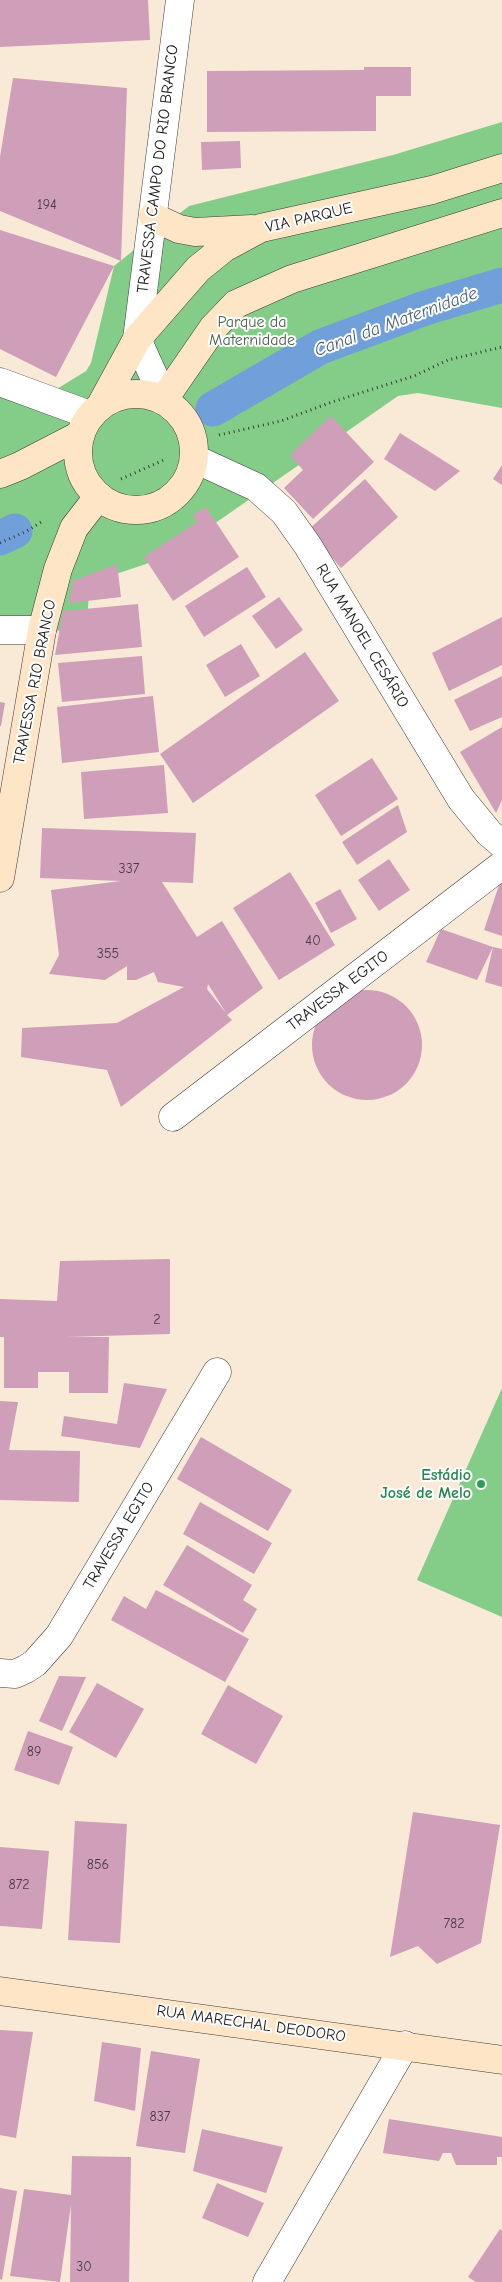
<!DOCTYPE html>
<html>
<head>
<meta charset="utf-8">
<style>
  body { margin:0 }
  canvas { display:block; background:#f9e9d7 }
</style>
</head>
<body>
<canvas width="502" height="2282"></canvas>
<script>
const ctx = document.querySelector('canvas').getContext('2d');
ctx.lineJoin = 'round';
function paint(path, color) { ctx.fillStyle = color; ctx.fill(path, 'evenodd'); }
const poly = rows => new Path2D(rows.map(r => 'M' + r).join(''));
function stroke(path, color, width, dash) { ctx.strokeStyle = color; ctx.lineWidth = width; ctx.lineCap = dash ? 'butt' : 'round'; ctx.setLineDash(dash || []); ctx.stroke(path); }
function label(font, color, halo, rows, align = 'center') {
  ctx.font = font + ' "Comic Neue",sans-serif'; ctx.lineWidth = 4; ctx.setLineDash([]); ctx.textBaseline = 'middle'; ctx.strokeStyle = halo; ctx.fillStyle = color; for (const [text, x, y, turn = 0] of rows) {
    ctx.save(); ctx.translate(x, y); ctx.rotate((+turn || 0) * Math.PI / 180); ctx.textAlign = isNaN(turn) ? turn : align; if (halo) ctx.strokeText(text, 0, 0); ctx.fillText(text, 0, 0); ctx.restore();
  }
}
const green = poly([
  [502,122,502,408,418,393,398,396,191,540,146,564,101,579,89,591,87,625,79,639,26,618,0,619,0,393,31,405,86,371,91,363,114,266,189,206,393,155],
  [502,1388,502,1617,417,1580]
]);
const canal = poly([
  [213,409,320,347,425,308,502,285],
  [0,538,15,531]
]);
const building = poly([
  [0,0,148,0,150,40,0,47],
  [364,67,411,67,411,96,376,96,376,131,207,132,207,71,364,70],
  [13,78,127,88,121,261,0,211,0,157],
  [240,141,241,168,202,170,201,142],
  [0,230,114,266,56,377,0,349],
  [331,416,374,462,313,519,284,488,303,470,290,455],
  [400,433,460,471,435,491,384,459],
  [502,465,502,485,493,479],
  [365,479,398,517,341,568,308,530],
  [206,507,239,557,173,601,144,557,197,522,193,515],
  [117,564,121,597,69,603,73,581],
  [247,567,266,597,204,637,185,606],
  [279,597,303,630,276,649,252,616],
  [138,604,142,647,55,655,63,611],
  [502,617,502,665,449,691,432,653],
  [241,644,260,676,225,697,206,665],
  [305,652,339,701,193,803,160,754],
  [142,656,145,694,62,702,58,663],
  [502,676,502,717,470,731,454,700],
  [153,696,159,752,62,763,57,707],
  [0,702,5,703,1,726,0,726],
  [502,727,502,800,496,813,460,752],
  [372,758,398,799,341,836,315,795],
  [164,765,168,813,84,819,81,772],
  [398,805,407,832,357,865,342,842],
  [42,828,196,833,193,883,162,882,197,937,222,921,263,988,227,1015,232,1020,121,1107,107,1070,21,1057,22,1028,117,1023,184,987,158,982,154,972,136,980,127,980,127,966,105,980,49,974,59,955,51,890,121,881,40,878],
  [208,984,226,1013,207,989],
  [389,859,410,890,379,911,358,880],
  [290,872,335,945,279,980,233,908],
  [502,876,502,936,484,930],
  [340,889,357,919,331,933,315,903],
  [441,929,493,947,477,980,426,962],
  [493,947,502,949,502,987,485,982],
  '312 1045a55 55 0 1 1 110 0a55 55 0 1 1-110 0Z',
  [170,1259,170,1334,66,1337,109,1337,108,1393,69,1393,69,1372,38,1372,38,1388,4,1388,4,1337,12,1337,0,1337,0,1299,57,1301,60,1261],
  [124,1383,167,1389,140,1448,61,1436,64,1416,117,1424],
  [0,1401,18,1402,9,1450,80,1451,79,1502,0,1500,0,1449,6,1449,0,1449],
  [201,1437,292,1490,268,1531,177,1479],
  [200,1502,272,1543,254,1574,183,1534],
  [187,1545,252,1585,243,1600,257,1609,243,1633,163,1585],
  [156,1590,249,1639,225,1682,111,1620,124,1596,146,1609],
  [59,1676,86,1677,62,1731,39,1721],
  [97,1683,144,1709,116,1758,69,1732],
  [228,1685,283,1716,256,1764,201,1734],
  [28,1731,73,1747,59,1785,14,1770],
  [413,1812,500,1825,481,1943,437,1964,418,1946,390,1957],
  [75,1821,127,1824,120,1943,68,1940],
  [0,1847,49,1851,42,1929,0,1926],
  [0,2030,33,2032,16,2138,0,2135],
  [102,2042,141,2048,135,2111,94,2101],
  [151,2051,200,2059,185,2153,136,2146],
  [389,2119,502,2137,502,2157,497,2157,497,2165,456,2165,451,2153,443,2153,439,2161,383,2153],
  [202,2129,283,2147,266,2193,193,2171],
  [72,2156,131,2157,129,2282,70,2282,71,2205,60,2282,10,2276,24,2189,71,2195],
  [217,2183,264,2203,248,2237,202,2218],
  [0,2188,17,2191,2,2280,0,2279],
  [500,2229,502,2231,502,2282,476,2282,468,2277]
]);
const path = poly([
  [219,435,281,421,332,402,414,376,448,360,502,347],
  [121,479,166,459],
  [0,543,25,532,43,521]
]);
const street = poly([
  [0,382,90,415],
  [164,399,137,339,180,0],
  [195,459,256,487,284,512,308,546,461,799,489,833,502,844],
  [0,630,42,630],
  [173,1117,502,865],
  [0,1673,15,1674,26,1669,35,1663,59,1636,217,1372],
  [267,2282,405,2045]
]);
const secondary = poly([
  [153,217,179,229,195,232,252,229],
  '78 452a58 58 0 1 1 116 0a58 58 0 1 1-116 0Z',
  [164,399,213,328,236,304,292,279,502,213],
  [102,403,137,339,198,269,224,248,261,228,432,190,502,168],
  [0,474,20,466,80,435],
  [0,878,42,630,58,569,74,528,98,497],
  [0,1991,502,2060]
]);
const markers = [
  [481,1484,5,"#2e9e5b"]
];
const numberNames = [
  ["194",47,205],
  ["337",129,869],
  ["40",313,941],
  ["355",108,954],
  ["2",157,1320],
  ["89",34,1752],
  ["856",98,1865],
  ["872",19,1885],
  ["782",454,1924],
  ["837",160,2117],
  ["30",84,2267]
];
const streetNames = [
  ["TRAVESSA CAMPO DO RIO BRANCO",158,169,-83],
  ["VIA PARQUE",309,218,-13],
  ["RUA MANOEL CESÁRIO",362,636,59],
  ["TRAVESSA RIO BRANCO",35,682,-79],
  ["TRAVESSA EGITO",338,991,-37],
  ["TRAVESSA EGITO",119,1536,-59],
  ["RUA MARECHAL DEODORO",251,2024,8]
];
const parkNames = [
  ["Parque da",252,322],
  ["Maternidade",252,340]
];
const leisureNames = [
  ["Estádio",471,1475],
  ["José de Melo",471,1493]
];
const waterNames = [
  ["Canal da Maternidade",396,322,-20]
];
paint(green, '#84cd89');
stroke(canal, '#719fda', 35);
paint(building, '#cf9eb9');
stroke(street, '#3d3b38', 29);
stroke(secondary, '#3d3b38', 29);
stroke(path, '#3d3b38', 3, [1, 4]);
stroke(street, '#fff', 28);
stroke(secondary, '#fee5c5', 28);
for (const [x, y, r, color] of markers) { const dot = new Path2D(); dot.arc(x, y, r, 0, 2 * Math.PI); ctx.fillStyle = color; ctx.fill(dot); stroke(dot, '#fff', 2); }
label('14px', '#493c43', null, numberNames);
label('16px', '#1c1c1c', '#fff', streetNames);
label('16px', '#466348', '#fff', parkNames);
label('bold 16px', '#27864d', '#fff', leisureNames, 'right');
label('italic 18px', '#465e7b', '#fff', waterNames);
</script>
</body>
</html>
